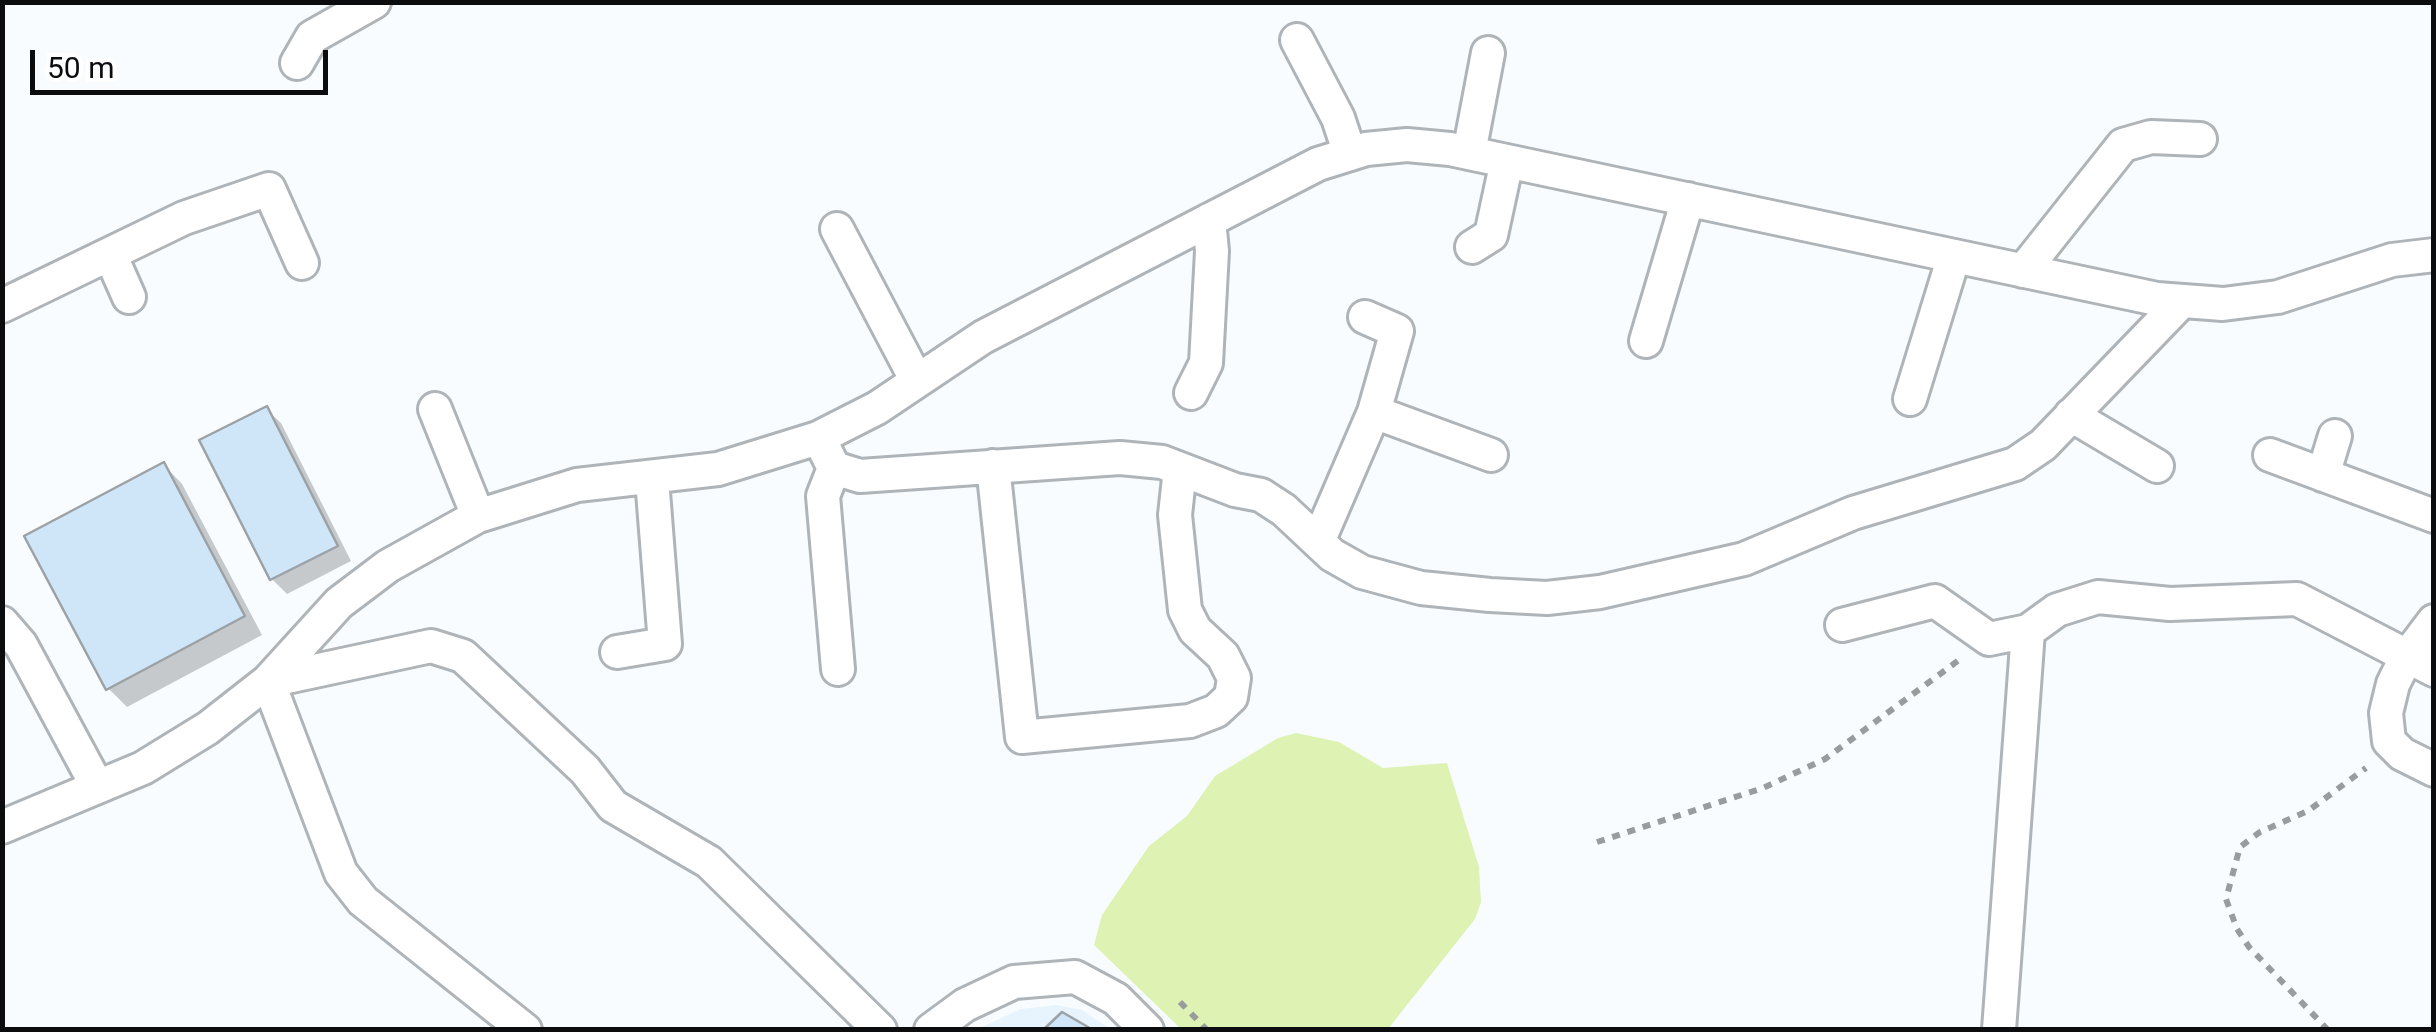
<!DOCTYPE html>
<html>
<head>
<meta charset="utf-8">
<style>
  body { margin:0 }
  #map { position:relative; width:2436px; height:1032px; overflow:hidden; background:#f8fcfe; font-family:Roboto,sans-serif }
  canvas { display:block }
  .frame { position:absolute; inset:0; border:5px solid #0a0c0d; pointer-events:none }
  .scale { position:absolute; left:30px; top:50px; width:298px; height:45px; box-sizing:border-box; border:5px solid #0a0c0d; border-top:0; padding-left:12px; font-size:30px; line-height:35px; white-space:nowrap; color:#0a0c0d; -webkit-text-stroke:8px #fff; paint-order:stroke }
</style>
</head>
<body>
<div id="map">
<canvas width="2436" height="1032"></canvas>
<div class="frame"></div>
<div class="scale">50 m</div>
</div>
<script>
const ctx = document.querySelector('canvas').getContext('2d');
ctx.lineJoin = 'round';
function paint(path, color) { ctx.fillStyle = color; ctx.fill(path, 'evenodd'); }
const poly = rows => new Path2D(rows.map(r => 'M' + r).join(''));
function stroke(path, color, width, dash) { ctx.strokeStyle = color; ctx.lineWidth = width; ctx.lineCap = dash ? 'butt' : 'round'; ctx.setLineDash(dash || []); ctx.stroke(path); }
const built = poly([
  [1056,1005,1082,1010,1110,1029,975,1030,1021,1009]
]);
const green = poly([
  [1296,733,1339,742,1383,768,1447,763,1479,867,1481,902,1475,919,1388,1029,1181,1029,1094,945,1102,915,1149,846,1187,816,1215,776,1278,738]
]);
const shadow = poly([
  [266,409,281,423,351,561,287,594,272,579],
  [164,465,182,484,262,635,127,707,108,688]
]);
const building = poly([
  [267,406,338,546,270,580,199,440,267,406],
  [164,462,245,616,106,690,24,536,164,462],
  [1062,1012,1088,1027,1091,1030,1043,1030,1062,1012]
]);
const path = poly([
  [1597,842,1763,788,1825,759,1959,660],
  [1180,1002,1207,1030],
  [2328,1030,2249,947,2237,929,2226,899,2240,847,2260,832,2308,811,2366,768]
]);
const street = poly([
  [1297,40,1338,118,1350,154],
  [297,63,312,37,374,2],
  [1469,153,1488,53],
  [837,229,917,381],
  [1472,247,1491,235,1507,161],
  [110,254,129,297],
  [2023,271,2123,145,2151,137,2200,139],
  [2,306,184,218,269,189,302,263],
  [1646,341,1688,199],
  [1191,393,1206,363,1212,251,1209,220],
  [1910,399,1954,256],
  [435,409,478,516],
  [1374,412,1491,455],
  [2071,415,2157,466],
  [824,448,834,468,823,496,838,669],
  [2270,455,2434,516],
  [993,466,1022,737,1190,721,1216,711,1231,697,1234,678,1223,656,1195,630,1185,610,1175,515,1180,469],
  [834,468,860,476,1120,458,1162,462,1235,490,1261,495,1284,510,1332,555,1362,572,1421,588,1490,595,1547,598,1600,592,1744,559,1853,513,2015,464,2043,445,2182,301],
  [2323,475,2335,436],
  [1318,542,1374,412,1397,331,1365,317],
  [2434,621,2406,658,2393,684,2386,713,2389,741,2402,754,2434,770],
  [2,623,21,645,97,786],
  [1842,625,1935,601,1989,639,2028,631],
  [617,652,665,644,652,479],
  [2,827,143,768,208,728,268,681,339,603,388,566,478,516,577,485,718,469,818,438,877,408,983,337,1318,164,1366,149,1407,145,1450,149,2157,299,2223,304,2278,297,2392,260,2434,255],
  [525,1030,363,901,341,873,268,681,431,646,463,656,585,770,613,806,709,862,880,1030],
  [931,1030,965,1005,1014,982,1075,977,1116,999,1147,1030],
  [1999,1030,2028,631,2057,610,2098,597,2170,604,2297,599,2434,670]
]);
paint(built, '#e7f3fd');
paint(green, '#def2b4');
paint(shadow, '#0003');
paint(building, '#cfe6f8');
stroke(building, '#9ca1a5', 2.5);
stroke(street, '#afb4b8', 38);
stroke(path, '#999c9d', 6, [8, 8]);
stroke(street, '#fff', 32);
</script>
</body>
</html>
